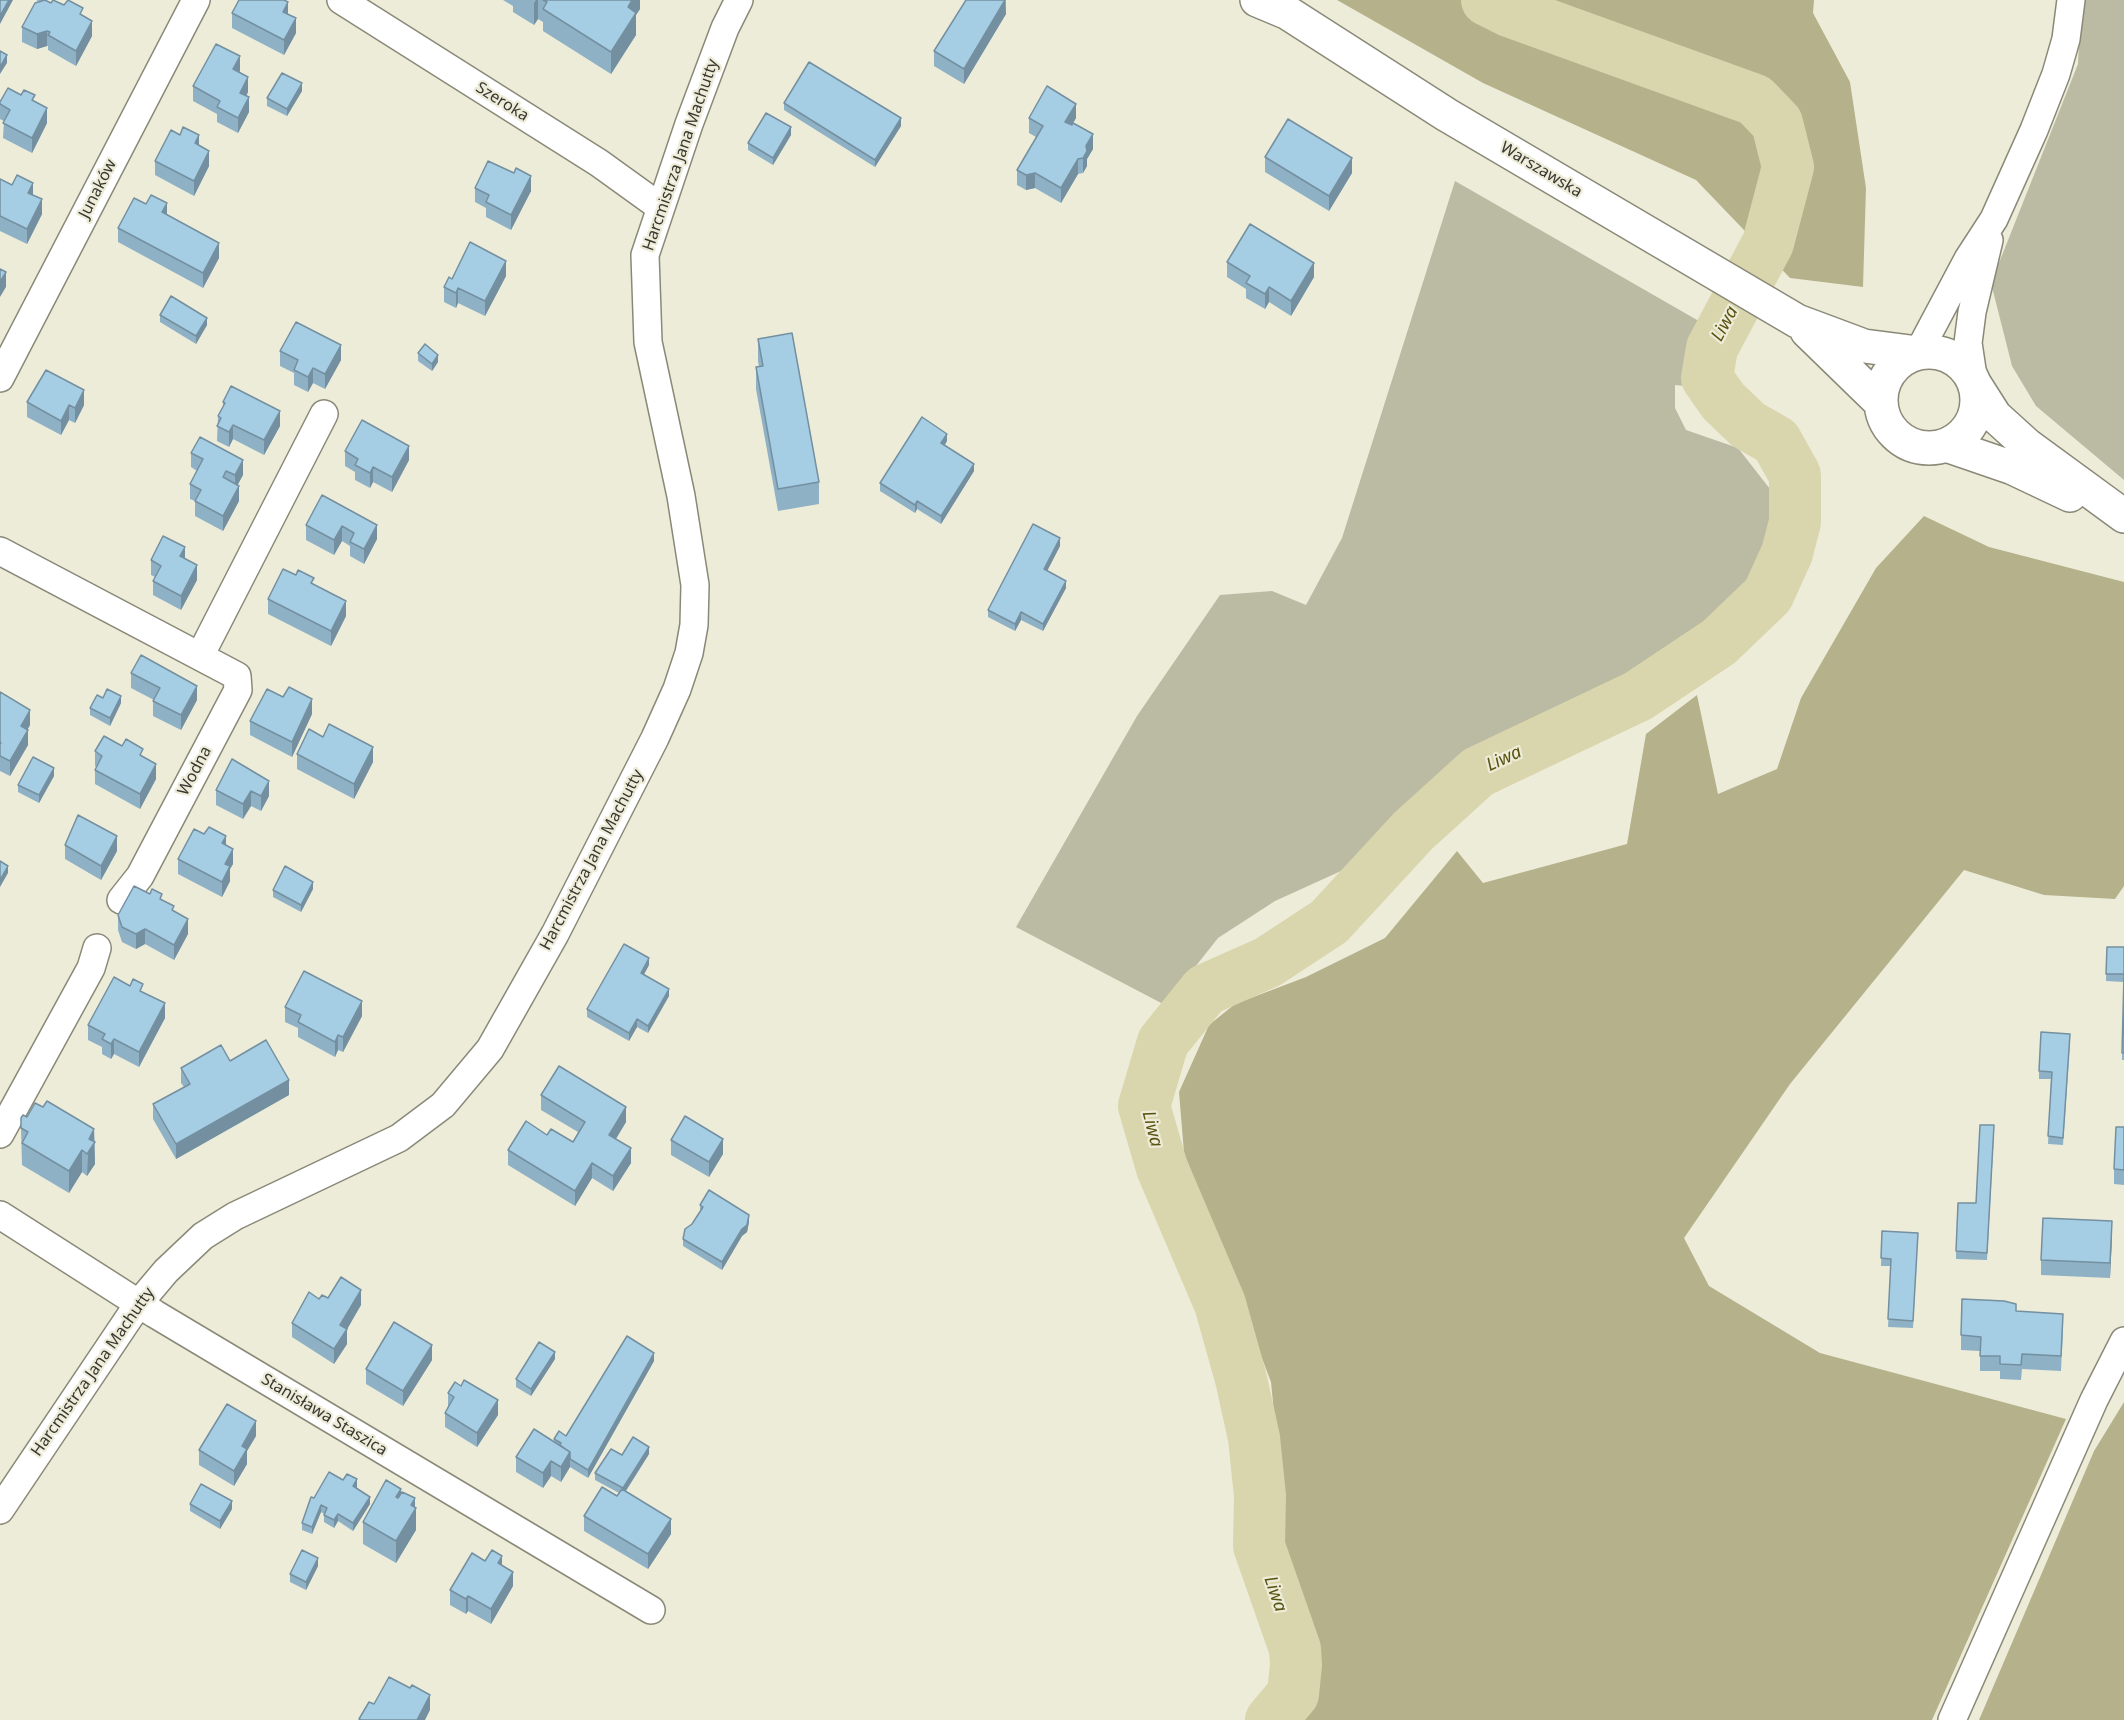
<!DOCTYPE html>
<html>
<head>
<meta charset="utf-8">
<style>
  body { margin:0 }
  canvas { display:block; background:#edecd9 }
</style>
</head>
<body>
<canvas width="2124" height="1720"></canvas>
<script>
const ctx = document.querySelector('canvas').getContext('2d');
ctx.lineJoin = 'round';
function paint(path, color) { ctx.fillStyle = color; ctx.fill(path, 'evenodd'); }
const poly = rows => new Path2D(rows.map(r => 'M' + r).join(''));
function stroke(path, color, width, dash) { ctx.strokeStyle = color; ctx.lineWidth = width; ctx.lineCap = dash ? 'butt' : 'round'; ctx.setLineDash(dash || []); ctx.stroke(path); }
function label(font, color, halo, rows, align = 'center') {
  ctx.font = font + ' "Noto Sans",sans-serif'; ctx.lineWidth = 4.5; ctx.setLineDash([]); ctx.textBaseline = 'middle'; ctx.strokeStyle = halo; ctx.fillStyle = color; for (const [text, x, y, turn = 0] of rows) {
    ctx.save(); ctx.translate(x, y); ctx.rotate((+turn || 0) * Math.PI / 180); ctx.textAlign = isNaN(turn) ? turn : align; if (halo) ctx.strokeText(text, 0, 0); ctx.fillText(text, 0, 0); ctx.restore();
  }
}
const green = poly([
  [2081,0,2124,0,2124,480,2036,406,2012,366,1991,283,2078,64],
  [1455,181,1711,328,1694,371,1695,387,1675,385,1675,408,1686,430,1738,448,1777,498,1760,583,1691,648,1525,738,1473,753,1420,796,1341,871,1275,901,1218,938,1165,1005,1016,927,1137,716,1220,595,1272,591,1306,605,1342,538]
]);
const forest = poly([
  [1337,0,1814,0,1813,13,1850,82,1866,188,1863,287,1790,278,1696,180,1483,83],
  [1924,516,1989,547,2124,582,2124,886,2115,899,2044,895,1964,870,1790,1084,1684,1238,1709,1286,1820,1353,2066,1419,1932,1720,1295,1720,1305,1620,1278,1556,1282,1494,1271,1382,1184,1153,1179,1092,1209,1025,1235,1004,1306,977,1385,938,1457,851,1483,883,1627,844,1646,734,1697,695,1718,794,1777,769,1801,698,1876,568],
  [2124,1402,2124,1720,1979,1720,2094,1451]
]);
const river = poly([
  [1271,1720,1293,1694,1296,1665,1295,1649,1259,1546,1260,1496,1254,1438,1241,1379,1220,1304,1162,1168,1144,1106,1163,1042,1205,990,1268,962,1329,922,1413,831,1478,772,1638,696,1719,642,1768,595,1787,553,1795,522,1795,475,1776,441,1748,425,1723,401,1707,378,1712,348,1768,243,1788,167,1777,123,1755,100,1509,11,1487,0]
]);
const minor = poly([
  [341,0,599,163,660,207],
  [1918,353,1968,259,1994,219,2034,130,2056,74,2066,39,2071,0],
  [0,378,196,0],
  [1974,383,1968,343,1972,312,1989,240],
  [0,551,237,676,238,690,140,876,121,900],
  [200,656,324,414],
  [0,1134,91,968,97,948],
  [0,1215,155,1314,651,1610],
  [0,1510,139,1303,166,1271,203,1236,235,1216,399,1138,443,1105,490,1049,555,934,655,738,677,689,689,653,694,625,695,585,681,496,648,342,645,255,689,124,725,28,739,0],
  [1952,1720,2094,1400,2124,1341]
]);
const secondary = poly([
  [1257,0,1288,13,1447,115,1797,321,1864,346,1918,353],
  [1807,331,1880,402],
  '1881 400a48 48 0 1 1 96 0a48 48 0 1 1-96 0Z',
  [1974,383,1995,416,2027,445,2124,516],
  [1946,445,2013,468,2070,495]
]);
const wall = poly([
  [36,0,43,0,42,1,83,16,92,36,76,66,48,50,48,46,47,46,37,49,22,42,22,27,40,2],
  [503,0,640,0,640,9,636,15,636,35,611,74,543,31,543,22,538,19,534,25,513,12,513,6],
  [1006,0,1006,14,964,84,934,66,934,51],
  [232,13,288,15,296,33,284,55,232,28],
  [240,71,239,72,248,92,246,96,249,112,238,133,217,122,217,114,193,101,193,86],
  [302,91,287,116,267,106,267,98],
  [35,101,47,123,32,153,3,138,4,121,0,119,0,102],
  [784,103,901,126,875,167,784,110],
  [1029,118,1076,118,1073,123,1093,149,1087,159,1087,166,1083,173,1078,174,1061,203,1035,188,1026,190,1017,185,1017,170,1036,137,1029,133],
  [791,135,773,165,748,150,748,143],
  [199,145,209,166,194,196,155,175,155,161],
  [1265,157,1352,173,1329,211,1265,172],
  [514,173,531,191,511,230,486,217,486,208,475,202,475,188],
  [0,179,33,195,42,214,27,244,0,231],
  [167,215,219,258,203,288,118,242,118,228],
  [1227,262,1314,277,1291,316,1269,302,1265,309,1246,298,1246,289,1227,277],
  [506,276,485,316,458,303,456,308,444,302,444,287,452,279],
  [160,315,207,325,196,344,160,322],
  [758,339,819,482,819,504,778,511,756,389,756,367,759,367,758,361],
  [280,351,341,360,325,389,313,383,308,392,294,385,294,373,280,366],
  [418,353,438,362,432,371,418,361],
  [27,402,84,405,75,423,69,420,61,435,27,417],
  [223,402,280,426,264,455,233,439,229,447,217,441,218,416,223,407],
  [947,441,945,445,974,471,941,524,917,509,915,513,880,491,880,483],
  [345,451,409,460,392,492,373,482,370,488,355,480,355,472,345,466],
  [191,453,243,475,237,485,239,501,223,531,195,516,195,501,190,499,190,484,197,471,191,467],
  [322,495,377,539,364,564,350,556,350,546,342,541,334,555,306,540,306,525],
  [1060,546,1047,571,1066,588,1043,631,1021,620,1015,631,988,617,988,610],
  [185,558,197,580,181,610,153,595,153,581,155,577,151,575,151,560],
  [268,599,346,616,331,646,268,614],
  [131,673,197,700,181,730,153,716,153,701,154,700,131,688],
  [0,692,30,725,27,730,28,745,10,776,0,771],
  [103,698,121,703,110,726,90,715,90,708],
  [312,714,292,757,250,735,250,721],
  [323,737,373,762,354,799,297,769,297,754],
  [95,751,143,757,156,779,140,809,95,784,95,770,96,767,95,766],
  [232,759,269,796,261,811,251,806,243,819,216,805,216,790],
  [54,776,39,803,18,792,18,785],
  [65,845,117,851,101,880,65,859],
  [226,846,233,864,230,869,230,881,222,897,178,874,178,859],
  [313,889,301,912,273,897,273,890],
  [162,900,174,911,188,934,174,960,145,944,136,949,122,942,118,930,118,915],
  [2107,947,2124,947,2124,1060,2122,1060,2124,982,2106,981],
  [649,965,644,974,669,996,648,1033,637,1027,629,1041,587,1017,587,1009],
  [143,992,165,1018,139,1067,114,1054,111,1059,102,1054,102,1047,88,1040,88,1025],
  [285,1007,362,1016,343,1052,338,1050,335,1057,298,1037,298,1028,285,1022],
  [2070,1042,2063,1145,2048,1144,2051,1079,2039,1079,2039,1071],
  [230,1061,289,1095,176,1159,153,1119,153,1104,184,1087,181,1083,181,1068],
  [541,1095,626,1122,616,1139,631,1163,613,1191,592,1178,575,1206,508,1165,508,1150,547,1135,573,1142,578,1132,541,1110],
  [43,1107,94,1129,95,1164,87,1176,82,1172,69,1193,22,1165,21,1128,27,1117],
  [2124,1127,2124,1185,2114,1184,2114,1169],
  [1994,1133,1987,1260,1956,1259,1956,1251,1976,1203],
  [671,1140,723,1154,709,1177,671,1155],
  [700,1205,749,1222,747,1232,742,1236,722,1270,683,1246,683,1239,700,1212],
  [1882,1231,1918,1233,1913,1328,1888,1327,1891,1266,1881,1266],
  [2112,1236,2110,1278,2041,1275,2041,1260],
  [328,1298,361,1305,346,1329,347,1344,334,1364,292,1337,292,1323,319,1299],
  [2016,1311,2063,1328,2061,1371,2022,1369,2021,1380,2000,1379,2000,1371,1980,1371,1980,1351,1961,1350,1961,1335],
  [555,1359,531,1396,516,1387,516,1379],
  [432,1360,403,1406,366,1384,366,1369],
  [654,1361,588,1478,570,1467,561,1482,551,1476,543,1488,516,1472,516,1457,554,1442,554,1439,566,1436],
  [448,1393,498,1415,477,1447,445,1427,445,1413,448,1406],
  [256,1436,247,1451,247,1464,234,1486,199,1465,199,1450],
  [649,1454,626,1491,671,1534,648,1569,584,1531,584,1516,617,1496,619,1493,595,1480,595,1473,622,1455],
  [343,1480,357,1487,356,1488,370,1504,353,1531,338,1521,334,1528,324,1522,324,1514,321,1512,312,1534,302,1530,302,1523,314,1498],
  [401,1495,415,1507,416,1530,396,1563,363,1544,363,1522],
  [190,1504,232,1509,220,1529,190,1511],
  [485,1561,502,1565,513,1586,491,1624,468,1611,466,1614,450,1605,450,1590],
  [318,1566,306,1590,290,1582,290,1574]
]);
const shadedWall = poly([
  [9,0,13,0,0,24,0,16],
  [536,0,538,0,538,19,534,25,534,3],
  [632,0,640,0,640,9,636,15,636,35,611,74,611,52,628,7],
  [1005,0,1006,14,964,84,964,69],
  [288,2,288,17,283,12],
  [296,18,296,33,284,55,284,40],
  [92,21,92,36,76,66,76,51],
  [47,31,47,46,37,49,37,34],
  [7,55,7,63,0,74,0,67],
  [240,56,240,71,233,84,233,69],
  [248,77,248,92,240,108,240,93],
  [302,83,302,91,287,116,287,109],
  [249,97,249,112,238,133,238,118],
  [1076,104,1076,118,1065,137,1065,122],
  [47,108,47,123,32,153,32,138],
  [901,118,901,126,875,167,875,160],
  [791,127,791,135,773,165,773,158],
  [1093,134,1093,149,1087,159,1087,166,1083,173,1083,158,1086,146],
  [199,135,199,150,195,143],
  [209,151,209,166,194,196,194,181],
  [1352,158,1352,173,1329,211,1329,196],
  [1078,159,1078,174,1061,203,1061,188],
  [1035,173,1035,188,1026,190,1026,175],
  [531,176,531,191,511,230,511,215],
  [33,183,33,198,28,193],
  [42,199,42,214,27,244,27,229],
  [167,203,167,217,162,212],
  [219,243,219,258,203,288,203,273],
  [506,261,506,276,485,316,485,301],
  [1314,263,1314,277,1291,316,1291,301],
  [6,272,6,287,0,297,0,282],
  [1269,287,1269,302,1265,309,1265,294],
  [458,288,458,303,456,308,456,293],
  [207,318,207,325,196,344,196,336],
  [341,345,341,360,325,389,325,374],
  [438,355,438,362,432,371,432,364],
  [313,368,313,383,308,392,308,377],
  [84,390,84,405,75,423,75,408],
  [69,405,69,420,61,435,61,421],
  [280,411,280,426,264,455,264,440],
  [233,425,233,439,229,447,229,432],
  [947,434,947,441,941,450,941,443],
  [409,446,409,460,392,492,392,477],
  [243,460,243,475,235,490,235,475],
  [974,464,974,471,941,524,941,516],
  [373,467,373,482,370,488,370,473],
  [239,486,239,501,223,531,223,516],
  [917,501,917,509,915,513,915,505],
  [377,525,377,539,364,564,364,549],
  [342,526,342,541,334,555,334,540],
  [1060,538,1060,546,1044,577,1044,569],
  [185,547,185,562,180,556],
  [197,565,197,580,181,610,181,596],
  [1066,581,1066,588,1043,631,1043,624],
  [346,601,346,616,331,646,331,631],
  [1021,612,1021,620,1015,631,1015,624],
  [197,686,197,700,181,730,181,715],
  [121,696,121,703,110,726,110,718],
  [312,699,312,714,292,757,292,742],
  [30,710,30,725,21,741,21,726],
  [28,730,28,745,10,776,10,761],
  [373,747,373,762,354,799,354,784],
  [156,764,156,779,140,809,140,794],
  [54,768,54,776,39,803,39,795],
  [269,781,269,796,261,811,261,796],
  [251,791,251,806,243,819,243,804],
  [117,836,117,851,101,880,101,866],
  [226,836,226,851,222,843],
  [233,849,233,864,230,869,230,881,222,897,222,882,225,864],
  [8,866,8,873,0,887,0,880],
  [313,882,313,889,301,912,301,905],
  [188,919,188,934,174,960,174,945],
  [145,929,145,944,136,949,136,934],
  [649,958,649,965,641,980,641,973],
  [669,989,669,996,648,1033,648,1026],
  [362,1001,362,1016,343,1052,343,1037],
  [165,1003,165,1018,139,1067,139,1052],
  [637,1019,637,1027,629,1041,629,1033],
  [338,1035,338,1050,335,1057,335,1042],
  [114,1039,114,1054,111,1059,111,1044],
  [289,1080,289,1095,176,1159,176,1144],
  [626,1107,626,1122,609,1150,609,1135],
  [94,1129,95,1164,87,1176,89,1139],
  [723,1139,723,1154,709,1177,709,1162],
  [631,1148,631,1163,613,1191,613,1176],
  [82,1150,82,1172,69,1193,69,1171],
  [592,1163,592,1178,575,1206,575,1191],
  [749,1215,749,1222,747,1232,742,1236,722,1270,722,1262],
  [2112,1221,2112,1236,2110,1278,2110,1263],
  [361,1290,361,1305,345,1333,347,1329,347,1344,334,1364,334,1349,340,1325],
  [432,1345,432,1360,403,1406,403,1391],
  [555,1352,555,1359,531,1396,531,1389],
  [654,1353,654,1361,588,1478,588,1470],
  [498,1400,498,1415,477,1447,477,1433],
  [256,1421,256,1436,247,1451,247,1464,234,1486,234,1471,242,1446],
  [649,1447,649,1454,623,1495,623,1488],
  [570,1452,570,1467,561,1482,561,1467],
  [551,1461,551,1476,543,1488,543,1473],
  [357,1479,357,1487,353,1494,353,1486],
  [401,1489,401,1511,396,1497],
  [370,1497,370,1504,353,1531,353,1523],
  [415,1498,415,1511,416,1508,416,1530,396,1563,396,1541,411,1505],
  [232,1501,232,1509,220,1529,220,1521],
  [321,1505,321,1512,312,1534,312,1527],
  [338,1514,338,1521,334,1528,334,1520],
  [671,1519,671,1534,648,1569,648,1554],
  [502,1556,502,1571,498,1563],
  [318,1558,318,1566,306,1590,306,1582],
  [513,1572,513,1586,491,1624,491,1609],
  [468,1596,468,1611,466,1614,466,1599],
  [430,1695,430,1710,425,1720,417,1720]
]);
const building = poly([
  [0,0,9,0,0,16,0,0],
  [45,0,51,3,53,0,64,5,68,0,83,8,80,14,92,21,76,51,48,35,50,32,47,31,37,34,22,27,35,3,45,0],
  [239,0,284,0,288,2,283,12,296,18,284,40,232,13,239,0],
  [543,0,632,0,628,7,636,13,611,52,543,9,547,2,543,0],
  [966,0,1005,0,964,69,934,51,966,0],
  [216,44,240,56,233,69,248,77,240,93,249,97,238,118,217,107,220,101,193,86,216,44],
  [0,51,7,55,0,67,0,51],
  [809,62,901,118,875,160,784,103,809,62],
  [282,73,302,83,287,109,267,98,282,73],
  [1047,86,1076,104,1065,122,1072,125,1073,123,1093,134,1086,146,1087,151,1083,158,1078,159,1061,188,1035,173,1026,175,1017,170,1043,126,1029,118,1047,86],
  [8,88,21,95,24,90,35,95,32,100,47,108,32,138,3,123,10,110,0,104,0,102,8,88],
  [766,113,791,127,773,158,748,143,766,113],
  [1288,119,1352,158,1329,196,1265,157,1288,119],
  [183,127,199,135,195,143,209,151,194,181,155,161,171,130,180,135,183,127],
  [488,161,514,173,516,168,531,176,511,215,486,202,489,195,475,188,488,161],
  [17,175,33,183,28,193,42,199,27,229,0,216,0,179,12,185,17,175],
  [151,195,167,203,162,212,219,243,203,273,118,228,134,198,146,204,151,195],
  [1250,224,1314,263,1291,301,1269,287,1265,294,1246,283,1250,276,1227,262,1250,224],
  [470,242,506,261,485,301,458,288,456,293,444,287,449,277,452,279,470,242],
  [0,269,6,272,0,282,0,269],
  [171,296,207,318,196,336,160,315,171,296],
  [296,322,341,345,325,374,313,368,308,377,294,370,298,360,280,351,296,322],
  [792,333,819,482,778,489,756,367,763,366,758,339,792,333],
  [425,344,438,355,432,364,418,353,425,344],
  [46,370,84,390,75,408,69,405,61,421,27,402,46,370],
  [231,386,280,411,264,440,233,425,229,432,217,426,221,418,218,416,225,403,223,402,231,386],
  [922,417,947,434,941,443,974,464,941,516,917,501,915,505,880,483,922,417],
  [362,420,409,446,392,477,373,467,370,473,355,465,358,459,345,451,362,420],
  [200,437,243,460,235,475,226,471,223,477,239,486,223,516,195,501,201,490,190,484,203,459,191,453,200,437],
  [322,495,377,525,364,549,350,542,354,533,342,526,334,540,306,525,322,495],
  [1033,524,1060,538,1044,569,1066,581,1043,624,1021,612,1015,624,988,610,1033,524],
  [163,536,185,547,180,556,197,565,181,596,153,581,161,566,151,560,163,536],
  [283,569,296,575,298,570,314,578,311,583,346,601,331,631,268,599,283,569],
  [141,655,197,686,181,715,153,701,160,688,131,673,141,655],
  [289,687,312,699,292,742,250,721,267,689,283,697,289,687],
  [107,689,121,696,110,718,90,708,97,695,103,698,107,689],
  [0,692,30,710,21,726,28,730,10,761,0,756,0,744,1,743,0,742,0,692],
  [329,724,373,747,354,784,297,754,309,729,323,737,329,724],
  [104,736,122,746,126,739,143,749,140,755,156,764,140,794,95,770,102,756,95,751,104,736],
  [33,757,54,768,39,795,18,785,33,757],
  [232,759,269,781,261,796,251,791,243,804,216,790,232,759],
  [78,815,117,836,101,866,65,845,78,815],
  [209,827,226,836,222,843,233,849,225,864,230,866,222,882,178,859,194,829,204,834,209,827],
  [0,861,8,866,0,880,0,861],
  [285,866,313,882,301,905,273,890,285,866],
  [134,886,150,894,152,889,162,894,160,899,174,906,172,910,188,919,174,945,145,929,136,934,122,927,118,915,134,886],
  [624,944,649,958,641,973,669,989,648,1026,637,1019,629,1033,587,1009,624,944],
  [2107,947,2124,947,2124,1053,2122,1053,2124,974,2106,974,2107,947],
  [304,971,362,1001,343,1037,338,1035,335,1042,298,1022,301,1015,285,1007,304,971],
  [114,977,130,986,133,979,143,984,140,991,165,1003,139,1052,114,1039,111,1044,102,1039,105,1034,88,1025,114,977],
  [2041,1032,2070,1034,2063,1138,2048,1136,2052,1072,2039,1071,2041,1032],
  [266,1040,289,1080,176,1144,153,1104,190,1084,181,1068,221,1045,230,1061,266,1040],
  [559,1066,626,1107,609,1135,631,1148,613,1176,592,1163,575,1191,508,1150,526,1121,547,1135,551,1129,573,1142,585,1122,541,1095,559,1066],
  [47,1101,94,1129,89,1139,95,1142,87,1154,82,1150,69,1171,22,1143,28,1132,21,1128,21,1118,23,1115,27,1117,35,1103,43,1107,47,1101],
  [685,1116,723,1139,709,1162,671,1140,685,1116],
  [1980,1125,1994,1125,1987,1253,1956,1251,1958,1203,1976,1203,1980,1125],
  [2116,1127,2124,1127,2124,1170,2114,1169,2116,1127],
  [709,1190,749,1215,747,1225,742,1229,722,1262,683,1239,685,1229,692,1224,703,1207,700,1205,709,1190],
  [2043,1218,2112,1221,2110,1263,2041,1260,2043,1218],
  [1882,1231,1918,1233,1913,1321,1888,1319,1891,1259,1881,1258,1882,1231],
  [341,1277,361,1290,340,1325,347,1329,334,1349,292,1323,309,1292,319,1299,322,1295,328,1298,341,1277],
  [1962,1299,2004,1301,2016,1304,2016,1311,2063,1314,2061,1356,2022,1354,2021,1365,2000,1364,2000,1356,1980,1356,1981,1337,1961,1335,1962,1299],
  [394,1322,432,1345,403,1391,366,1369,394,1322],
  [627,1336,654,1353,588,1470,570,1459,570,1452,560,1445,561,1443,554,1439,559,1431,566,1436,627,1336],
  [539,1342,555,1352,531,1389,516,1379,539,1342],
  [464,1380,498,1400,477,1433,445,1413,454,1397,448,1393,455,1382,461,1386,464,1380],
  [227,1404,256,1421,242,1446,247,1449,234,1471,199,1450,227,1404],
  [534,1429,570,1452,561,1467,551,1461,543,1473,516,1457,534,1429],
  [633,1437,649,1447,623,1488,595,1473,611,1449,622,1455,633,1437],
  [329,1472,343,1480,347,1474,357,1479,353,1486,370,1497,353,1523,338,1514,334,1520,324,1515,327,1508,321,1505,312,1527,302,1523,311,1497,314,1498,329,1472],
  [386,1480,401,1489,396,1497,398,1498,402,1492,415,1498,411,1505,416,1508,396,1541,363,1522,386,1480],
  [201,1484,232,1501,220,1521,190,1504,201,1484],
  [602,1487,617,1496,622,1489,671,1519,648,1554,584,1516,602,1487],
  [302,1550,318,1558,306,1582,290,1574,302,1550],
  [492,1550,502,1556,498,1563,513,1572,491,1609,468,1596,466,1599,450,1590,472,1553,485,1561,492,1550],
  [389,1677,410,1688,412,1685,430,1695,417,1720,361,1720,359,1719,369,1702,374,1704,389,1677]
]);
const streetNames = [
  ["Szeroka",502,102,32],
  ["Harcmistrza Jana Machutty",681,155,-71],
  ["Warszawska",1541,170,31],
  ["Junaków",98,189,-63],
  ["Wodna",195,771,-62],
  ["Harcmistrza Jana Machutty",592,860,-62],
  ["Harcmistrza Jana Machutty",93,1372,-55],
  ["Stanisława Staszica",324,1415,31]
];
const waterNames = [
  ["Liwa",1725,324,-62],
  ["Liwa",1504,759,-25],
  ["Liwa",1152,1129,76],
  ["Liwa",1275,1594,71]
];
paint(green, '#bbbaa2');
paint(forest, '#b5b28b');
stroke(river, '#d9d6ad', 52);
stroke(minor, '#8a8978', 30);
stroke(secondary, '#8a8978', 36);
stroke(minor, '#fff', 27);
stroke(secondary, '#fff', 33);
paint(wall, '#8eb1c5');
paint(shadedWall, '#7490a0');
paint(building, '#a5cee5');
stroke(building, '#7490a0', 1.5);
label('16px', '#383730', '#edecd9', streetNames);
label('italic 18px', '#595310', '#edecd9', waterNames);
</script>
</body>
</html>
